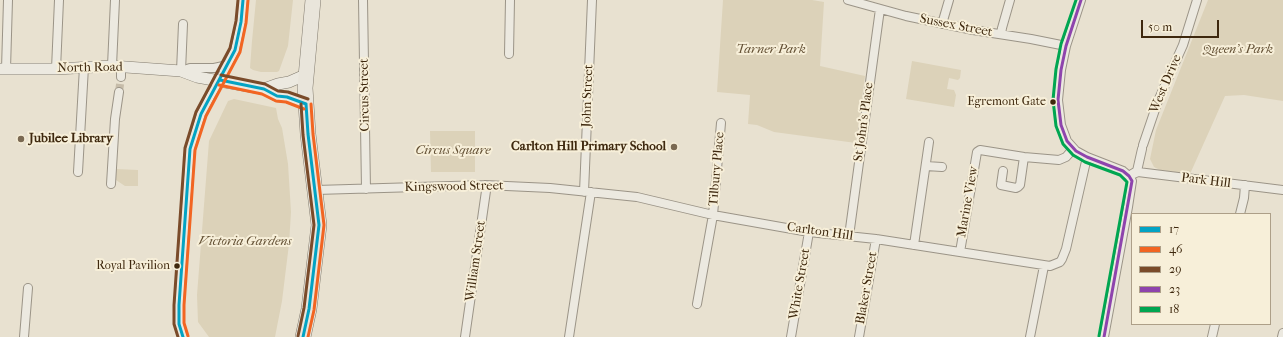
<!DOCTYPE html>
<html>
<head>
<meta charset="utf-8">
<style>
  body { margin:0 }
  #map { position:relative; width:1283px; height:337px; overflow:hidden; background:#e8e1d0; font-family:"IM FELL French Canon",serif }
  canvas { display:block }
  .legend { position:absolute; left:1131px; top:213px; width:140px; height:112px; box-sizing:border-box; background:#f7efd9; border:1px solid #ad9f88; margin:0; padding:5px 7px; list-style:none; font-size:12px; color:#3e280e }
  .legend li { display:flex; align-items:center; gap:8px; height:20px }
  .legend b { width:20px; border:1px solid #ad9f88 }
  .scale { position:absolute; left:1141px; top:20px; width:78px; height:18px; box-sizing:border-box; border:2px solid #3e280e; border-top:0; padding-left:5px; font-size:12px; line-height:14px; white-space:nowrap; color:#3e280e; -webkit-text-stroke:3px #f7efd9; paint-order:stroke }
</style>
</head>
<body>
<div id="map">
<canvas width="1283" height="337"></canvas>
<ul class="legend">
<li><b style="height:5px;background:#03a3c4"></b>17</li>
<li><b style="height:5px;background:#f26522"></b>46</li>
<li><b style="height:5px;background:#7a4b2a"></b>29</li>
<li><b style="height:5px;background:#8e44ad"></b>23</li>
<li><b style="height:5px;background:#00a651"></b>18</li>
</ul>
<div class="scale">50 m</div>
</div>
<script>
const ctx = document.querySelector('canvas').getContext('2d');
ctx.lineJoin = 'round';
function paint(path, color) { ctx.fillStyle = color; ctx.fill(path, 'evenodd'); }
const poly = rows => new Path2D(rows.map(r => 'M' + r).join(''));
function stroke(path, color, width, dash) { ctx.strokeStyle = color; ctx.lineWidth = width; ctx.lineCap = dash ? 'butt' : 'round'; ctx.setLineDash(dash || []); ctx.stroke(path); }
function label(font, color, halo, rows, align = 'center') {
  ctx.font = font + ' "IM FELL French Canon",serif'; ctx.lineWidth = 4; ctx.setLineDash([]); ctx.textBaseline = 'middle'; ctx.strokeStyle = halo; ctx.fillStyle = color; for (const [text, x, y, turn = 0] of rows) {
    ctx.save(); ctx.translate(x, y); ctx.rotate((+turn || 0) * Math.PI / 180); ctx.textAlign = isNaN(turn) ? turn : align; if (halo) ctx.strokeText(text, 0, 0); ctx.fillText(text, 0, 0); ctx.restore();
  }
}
const green = poly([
  [256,0,293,0,288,46,279,71,277,72,261,72,253,70,250,68,252,41],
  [723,0,812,0,824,2,820,66,865,76,856,143,774,132,757,125,748,124,750,95,717,92],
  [1208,0,1283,0,1283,101,1244,95,1225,96,1190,174,1160,170,1154,167,1150,159,1156,130],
  [912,61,961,70,960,78,958,80,949,78,947,89,954,90,956,95,954,107,906,99],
  [234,99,276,108,278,119,282,128,288,164,291,212,289,244,282,301,275,337,209,337,198,322,197,295,209,141,228,101],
  [430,131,475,131,475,172,431,172],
  [116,169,138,170,138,186,125,186,116,180]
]);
const streetTunnel = poly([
  [119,92,121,77]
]);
const street = poly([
  [363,0,366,189],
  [848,0,906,16,973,30,1031,39,1066,46],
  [1081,0,1066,46,1061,70,1058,100,1061,125,1067,141,1076,151,1087,157,1123,171,1129,176,1132,181,1128,207,1104,337],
  [183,24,181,71,190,68,214,68,228,65],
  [942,24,949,0],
  [1001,34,1002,28,1010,0],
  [509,54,510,0],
  [112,66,115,0],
  [6,69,8,0],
  [56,69,59,0],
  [121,77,121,67],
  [1143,145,1158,101,1183,45,1197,0],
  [926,166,942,167],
  [1003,171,1001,185,1016,188,1018,187,1020,185,1024,157],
  [78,172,84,67],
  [1132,174,1137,171,1142,149],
  [1129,176,1138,172,1283,190],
  [111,184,115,119,119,92],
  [316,190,485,185,550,188,637,197,713,215,809,232,876,239,1050,266,1060,262,1062,259,1066,249,1087,157],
  [584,192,592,0],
  [1240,214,1244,198,1245,185],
  [849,236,880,9],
  [914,245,929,142],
  [960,252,977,152,980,150,1024,157,1059,160,1066,157,1073,149],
  [697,304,713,215,721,123],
  [24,337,28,288],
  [183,337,179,324,179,305,190,149,201,114,211,95,220,80,235,50,241,22,243,0],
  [465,337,486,191,485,185],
  [569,337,591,192],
  [791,337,809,232],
  [859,337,876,239],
  [1030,337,1044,266],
  [1212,337,1215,324],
  [1282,337,1283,333]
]);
const secondary = poly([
  [0,69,56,69,112,66,181,71,197,77,264,89,277,96,287,97,306,104],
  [264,89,278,84,289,82,305,75]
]);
const highway = poly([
  [303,337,309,309,319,225,308,134,305,88,313,0]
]);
const bus1 = poly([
  [220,80,264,89,277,96,287,97,306,104],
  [183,337,179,324,179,305,190,149,201,114,235,50,241,22,243,0],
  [303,337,309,309,319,225,308,134,306,104]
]);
const bus2 = poly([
  [219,85,262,94,276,101,286,102,304,109],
  [188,336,184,323,184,305,195,150,206,116,240,52,246,23,248,0],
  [308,337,314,310,324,225,313,134,311,104]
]);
const bus3 = poly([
  [221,75,265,84,278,91,288,92,308,99],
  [298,336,304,308,314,225,303,135,301,104],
  [178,337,174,324,174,305,185,148,196,112,230,48,236,21,238,0]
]);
const bus4 = poly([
  [1081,0,1066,46,1061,70,1058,100,1061,125,1067,141,1076,151,1087,157,1123,171,1129,176,1132,181,1104,337]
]);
const bus5 = poly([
  [1076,0,1061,44,1056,69,1053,100,1056,126,1063,144,1073,155,1085,162,1120,175,1127,182,1099,336]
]);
const markers = [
  [1053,102,3.5,"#3e280e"],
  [21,139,4,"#7a6952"],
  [674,147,4,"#7a6952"],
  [177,266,3.5,"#3e280e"]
];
const busNames = [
  ["Egremont Gate",1046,102],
  ["Royal Pavilion",170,266]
];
const streetNames = [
  ["Sussex Street",956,26,11],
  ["North Road",90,68,-1],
  ["West Drive",1166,84,-67],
  ["Circus Street",365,95,-91],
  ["John Street",588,96,-88],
  ["St John's Place",864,122,-82],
  ["Tilbury Place",717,169,-85],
  ["Park Hill",1206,181,7],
  ["Kingswood Street",454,187,-1],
  ["Marine View",968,202,-80],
  ["Carlton Hill",820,232,8],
  ["William Street",476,261,-82],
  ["White Street",800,284,-80],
  ["Blaker Street",867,288,-80]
];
const parkNames = [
  ["Tarner Park",771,50],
  ["Queen's Park",1238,50],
  ["Circus Square",453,151],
  ["Victoria Gardens",245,242]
];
const poiNames = [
  ["Jubilee Library",29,139],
  ["Carlton Hill Primary School",666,147,"right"]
];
paint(green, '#dcd2b9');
stroke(streetTunnel, '#c6bca9', 8, [8, 4]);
stroke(street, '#9b9487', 10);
stroke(secondary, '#827b6e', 12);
stroke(highway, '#827b6e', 16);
stroke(street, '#ece9e0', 8);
stroke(secondary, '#ece9e0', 11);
stroke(highway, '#e9e5db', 15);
stroke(bus1, '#03a3c4', 3);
stroke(bus2, '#f26522', 3);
stroke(bus3, '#7a4b2a', 3);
stroke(bus4, '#8e44ad', 3);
stroke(bus5, '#00a651', 3);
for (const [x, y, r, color] of markers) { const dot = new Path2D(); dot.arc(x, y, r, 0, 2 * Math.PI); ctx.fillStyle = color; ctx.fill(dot); stroke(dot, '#f7efd9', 1.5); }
label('12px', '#3e280e', '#f7efd9', busNames, 'right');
label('13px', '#3e280e', '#f7efd9', streetNames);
label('italic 13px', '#635034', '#f7efd9', parkNames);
label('bold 13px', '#3e280e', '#f7efd9', poiNames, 'left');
</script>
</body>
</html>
